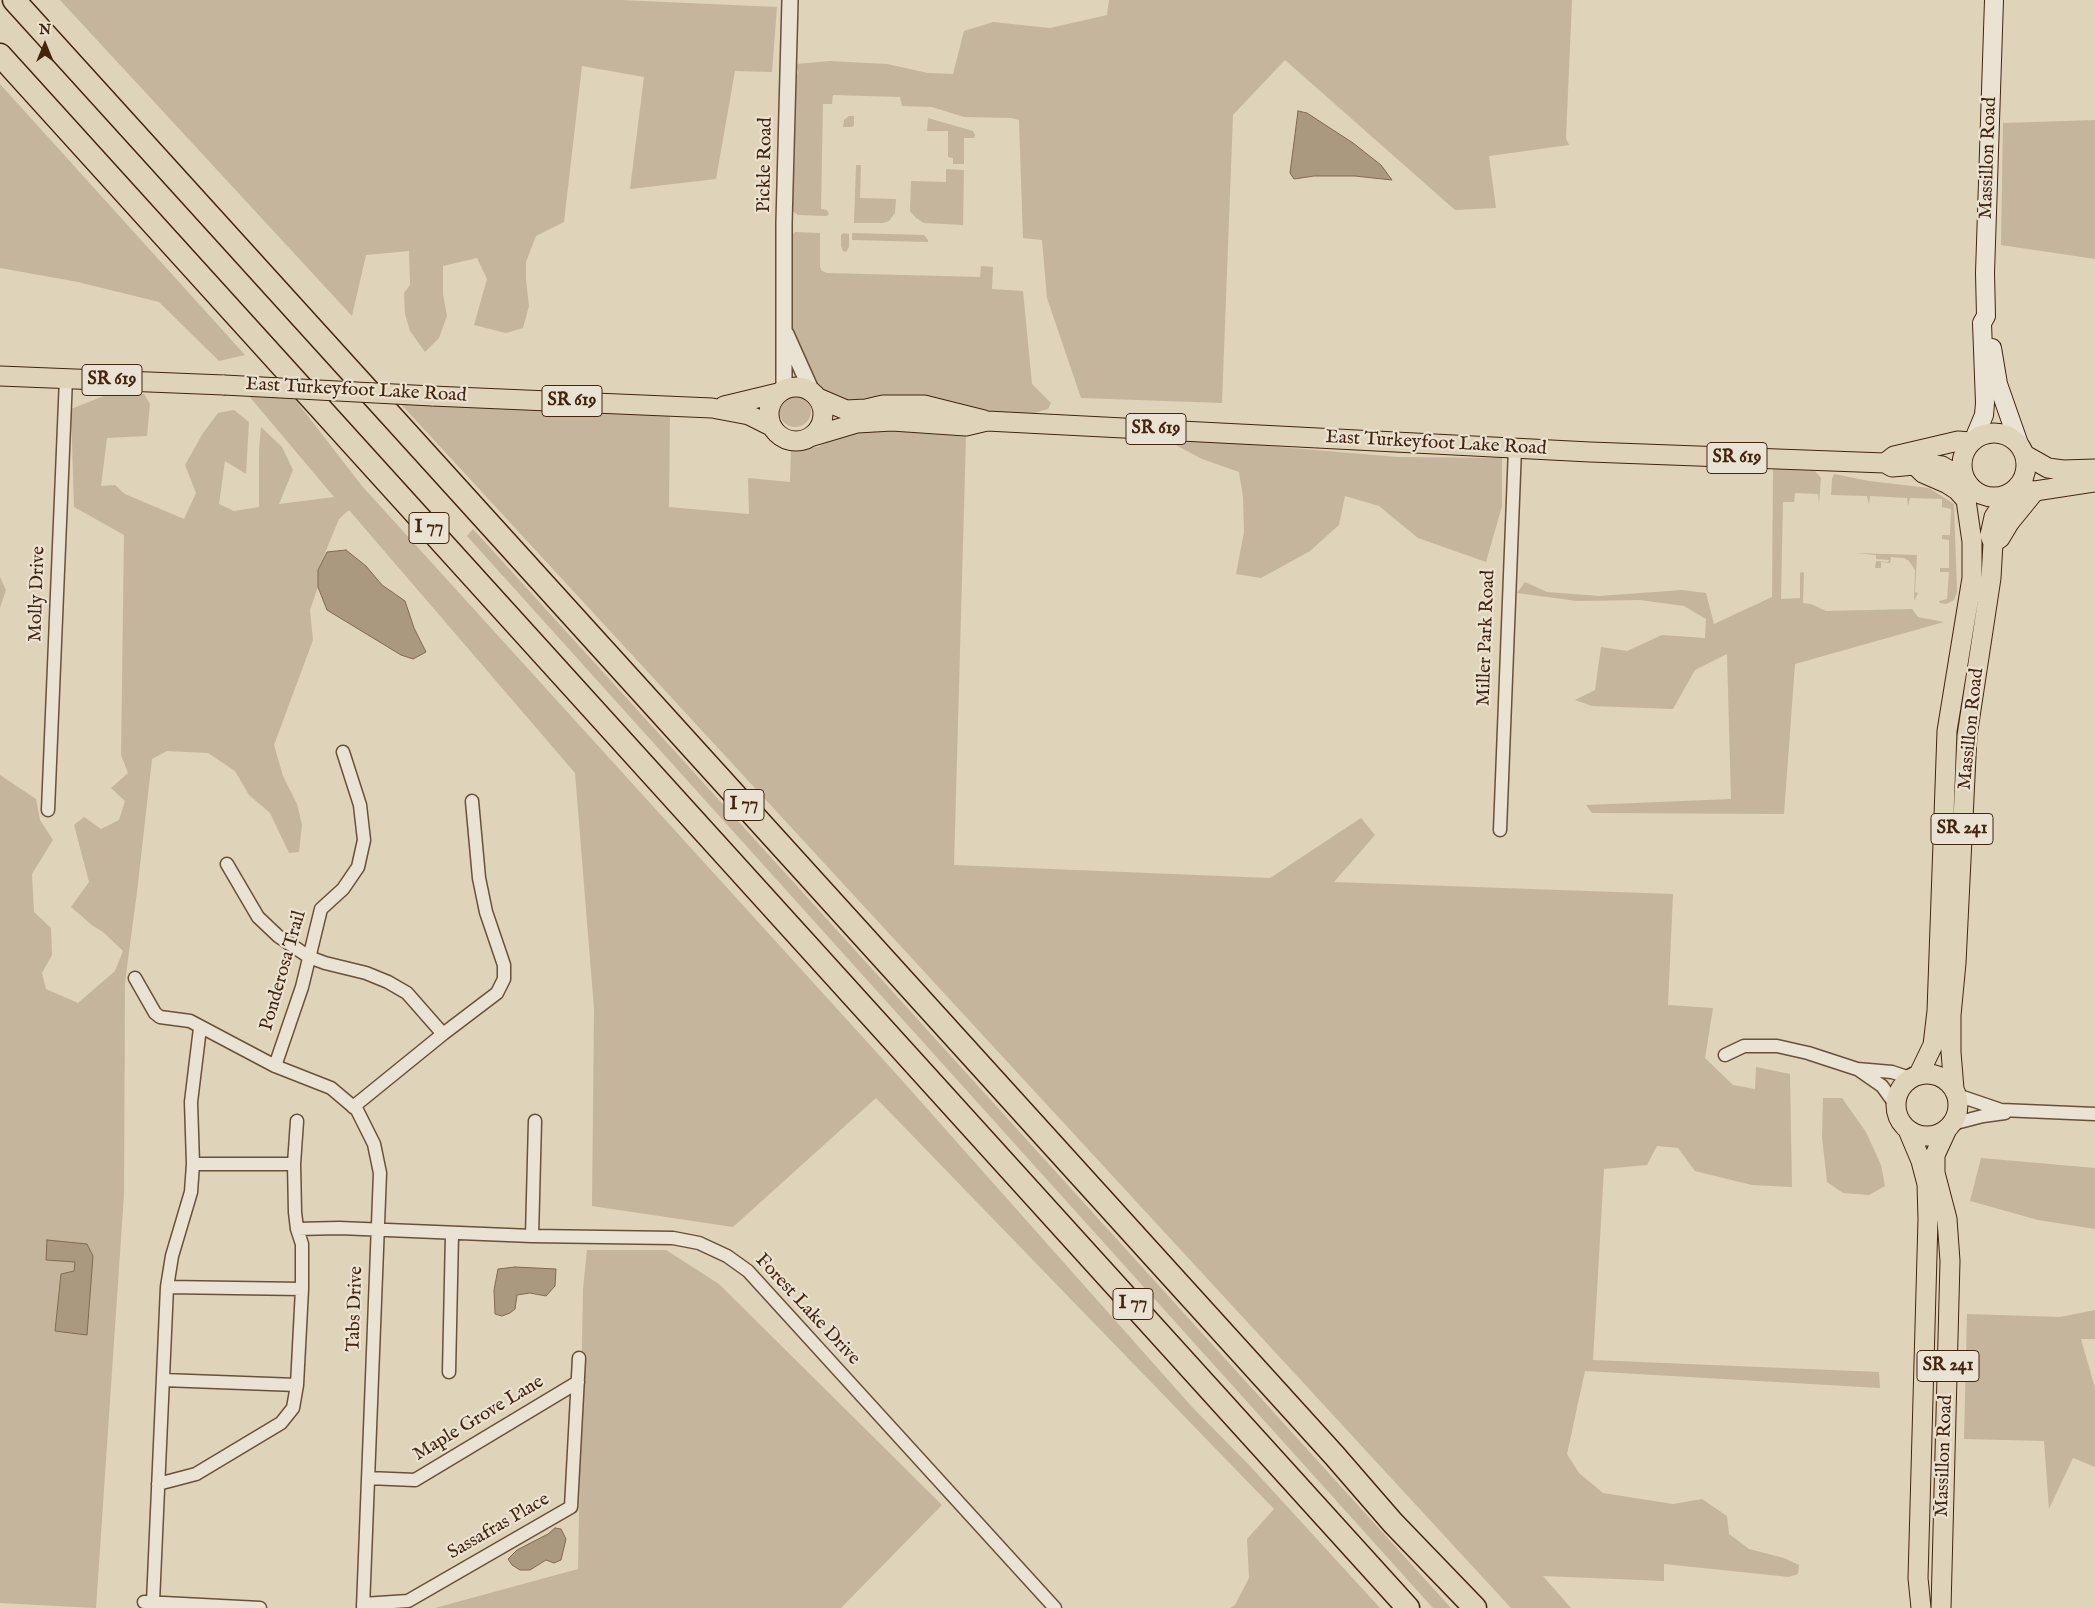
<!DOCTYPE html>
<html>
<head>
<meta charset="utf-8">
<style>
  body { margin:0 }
  #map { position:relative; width:2095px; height:1608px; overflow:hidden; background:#dfd3ba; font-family:"IM FELL English",serif }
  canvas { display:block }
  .north { position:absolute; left:20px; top:20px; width:50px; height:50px; -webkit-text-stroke:4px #eae2d2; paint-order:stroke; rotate:0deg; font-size:14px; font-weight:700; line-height:20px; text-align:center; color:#44240d }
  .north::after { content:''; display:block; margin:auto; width:18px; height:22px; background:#44240d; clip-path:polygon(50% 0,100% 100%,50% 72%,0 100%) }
</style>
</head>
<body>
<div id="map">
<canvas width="2095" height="1608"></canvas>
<div class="north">N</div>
</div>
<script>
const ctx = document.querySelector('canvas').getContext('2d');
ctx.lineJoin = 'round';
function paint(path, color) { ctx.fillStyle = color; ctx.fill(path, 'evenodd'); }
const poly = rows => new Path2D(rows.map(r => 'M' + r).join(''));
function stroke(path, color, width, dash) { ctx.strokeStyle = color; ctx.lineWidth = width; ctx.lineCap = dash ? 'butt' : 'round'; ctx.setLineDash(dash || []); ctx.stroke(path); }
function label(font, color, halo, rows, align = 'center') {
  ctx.font = font + ' "IM FELL English",serif'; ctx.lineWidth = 4.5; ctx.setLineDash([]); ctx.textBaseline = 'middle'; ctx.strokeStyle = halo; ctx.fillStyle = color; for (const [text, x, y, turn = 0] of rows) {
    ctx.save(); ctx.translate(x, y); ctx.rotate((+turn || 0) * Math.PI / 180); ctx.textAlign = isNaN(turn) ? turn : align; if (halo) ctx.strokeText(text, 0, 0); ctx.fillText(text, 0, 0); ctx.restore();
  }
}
const green = poly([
  [60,0,621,0,777,7,772,72,735,71,716,179,630,189,644,77,582,66,564,222,536,236,526,262,526,280,529,306,523,328,506,333,474,325,487,279,477,258,443,266,443,294,447,316,439,338,425,352,410,331,405,314,404,293,410,285,409,251,366,255,352,316],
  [1109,0,1572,0,1566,138,1569,145,1489,156,1496,208,1455,210,1285,60,1233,115,1222,403,1081,398,1047,298,1042,240,1023,238,1019,120,1011,118,964,117,932,107,902,106,900,97,833,95,832,104,823,104,821,209,827,210,829,214,827,216,798,215,792,211,793,82,798,73,796,64,830,61,887,64,928,73,953,74,964,31,993,22,1050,28,1107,15],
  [0,84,245,355,219,361,159,302,78,282,0,268],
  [849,116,854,116,854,125,852,127,843,127,844,120],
  [928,118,973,131,975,135,974,138,964,138,964,164,953,164,953,158,948,157,948,131,927,131],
  [2095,120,2095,259,2001,245,2003,123],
  [856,165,861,165,860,198,896,199,895,213,889,221,883,223,854,223],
  [946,169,964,170,963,225,924,223,916,218,910,211,911,181,946,182],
  [795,232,820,233,820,267,822,271,827,273,980,277,981,266,993,267,992,289,1023,291,1032,384,1051,403,1048,409,1031,414,1011,414,981,410,849,404,823,393,810,377,792,332,788,303,791,236],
  [843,233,849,234,849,247,846,252,843,251,841,246,841,235],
  [852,233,924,235,928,240,928,242,852,240],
  [109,394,144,394,150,404,147,436,107,438,101,486,115,485,125,494,184,519,196,493,185,465,203,433,218,413,234,410,249,422,246,474,225,461,219,504,234,511,259,507,259,450,261,427,282,447,293,470,279,504,334,497,249,396,294,398,362,486,899,1077,1193,1408,1251,1467,1380,1608,1230,1608,1235,1605,1249,1578,1247,1539,1274,1509,876,1098,733,1227,592,1206,594,1009,575,773,349,510,339,519,318,570,318,587,310,610,313,640,274,745,283,776,297,804,302,825,299,852,289,853,270,813,249,795,235,771,208,753,167,751,152,759,137,892,125,982,124,1194,96,1608,0,1603,0,775,36,799,40,820,53,840,32,874,34,912,51,928,52,955,42,973,46,989,78,1003,115,971,123,951,103,932,93,926,71,907,89,882,74,825,84,817,101,829,119,820,125,801,111,788,128,773,121,755,124,535,74,507,71,409],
  '779 411a16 16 0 1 1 32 0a16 16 0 1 1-32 0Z',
  [398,401,670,410,669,507,749,514,748,478,790,482,791,449,818,447,839,436,875,430,966,436,954,865,1270,878,1361,818,1375,835,1334,882,1673,894,1668,1005,1713,1008,1705,1058,1733,1085,1755,1089,1756,1067,1790,1074,1792,1187,1752,1185,1695,1171,1678,1148,1657,1146,1647,1165,1604,1169,1593,1360,1879,1372,1880,1388,1585,1371,1567,1454,1579,1473,1603,1493,1673,1504,1702,1499,1727,1516,1729,1534,1749,1549,1784,1558,1799,1565,1798,1574,1789,1577,1664,1564,1664,1581,1543,1576,1571,1608,1511,1608],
  [1185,439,1398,457,1502,458,1502,506,1486,562,1418,538,1379,506,1345,496,1339,525,1310,551,1261,578,1236,574,1244,532,1243,497,1239,472,1202,459,1172,443],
  [1773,469,1815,471,1821,478,1819,503,1818,494,1795,493,1794,502,1783,502,1781,599,1800,598,1800,573,1802,572,1804,573,1803,603,1811,604,1826,611,1912,609,1918,617,1944,622,1795,664,1784,814,1592,813,1586,805,1731,799,1727,654,1695,670,1673,709,1592,706,1575,700,1595,690,1601,647,1627,651,1662,635,1705,638,1706,619,1684,606,1640,600,1577,601,1517,593,1525,582,1547,592,1599,596,1682,590,1706,593,1714,624,1772,597],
  [1834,474,1869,481,1929,488,1954,504,1957,592,1954,600,1946,604,1940,603,1939,601,1947,599,1949,572,1940,572,1940,568,1949,568,1949,540,1942,539,1942,535,1950,535,1951,509,1942,507,1942,499,1910,498,1908,506,1907,498,1870,496,1869,505,1867,496,1831,495,1832,479],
  [473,529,632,704,1451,1608,1433,1608,467,536],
  [1854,553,1917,555,1915,592,1918,593,1914,601,1915,570,1909,561,1904,558,1891,557,1890,563,1881,562,1881,568,1875,568,1876,561,1888,562,1889,560,1876,559,1876,555],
  [0,577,6,590,0,608],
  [1823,1098,1842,1098,1866,1132,1881,1165,1885,1186,1869,1195,1843,1193,1827,1182,1822,1137],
  [1981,1158,2095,1168,2095,1229,2038,1220,1970,1201],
  [587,1250,666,1250,719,1284,942,1505,841,1608,435,1608,578,1569,583,1289],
  [2095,1310,2095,1339,2081,1339,2095,1388,2095,1467,2073,1458,2049,1509,2044,1441,1964,1439,1967,1314,2060,1317]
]);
const water = poly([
  [1298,111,1307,113,1353,143,1381,165,1392,180,1355,176,1314,176,1294,179,1290,173,1298,111],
  [346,550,366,566,382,585,405,601,414,628,426,652,413,659,401,655,327,610,318,587,318,570,327,552,346,550],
  [47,1240,87,1244,93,1256,87,1335,55,1331,61,1274,74,1271,75,1262,46,1260,47,1240],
  [515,1267,556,1269,555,1286,546,1296,530,1293,517,1295,515,1309,510,1313,502,1316,495,1314,494,1290,498,1269,515,1267],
  [555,1528,561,1529,566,1539,561,1560,554,1563,546,1560,530,1570,520,1570,512,1565,508,1559,517,1550,548,1534,555,1528]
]);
const minor = poly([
  [48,810,66,378],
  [1500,830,1515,448],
  [227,864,258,917,278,936,309,957,325,963,366,973,388,982,407,993,443,1034,353,1107],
  [135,978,155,1013,160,1017,190,1021,275,1066,331,1088,357,1110,374,1144,380,1173,363,1608],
  [200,1028,191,1102,193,1164,294,1164,297,1121],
  [443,1034,497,993,504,979,504,965,486,912,479,878,472,801],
  [1725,1055,1744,1046,1777,1046,1808,1053,1857,1069,1892,1072,1910,1078],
  [275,1066,302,987,321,909,343,889,358,867,364,840,360,805,343,752],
  [1859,1070,1882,1086,1895,1104],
  [1957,1095,2001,1110,2095,1114],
  [1952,1124,1983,1116,2005,1113],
  [193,1164,191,1192,172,1256,167,1287,302,1289,302,1244,297,1229,295,1212,294,1164],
  [297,1229,339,1228,532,1236,673,1238,699,1243,727,1256,748,1271,1055,1608],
  [532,1236,535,1121],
  [449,1372,452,1234],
  [163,1380,297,1385,302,1289],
  [368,1478,415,1480,578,1382],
  [158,1484,196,1474,281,1423,293,1408,297,1385],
  [144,1602,260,1608],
  [153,1602,167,1287],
  [363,1604,408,1601,571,1507,579,1358]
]);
const tertiary = poly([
  [786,334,812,392],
  [784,390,784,223,790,0]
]);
const secondary = poly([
  [1992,348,1998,384,2019,444],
  [1974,439,1984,415,1985,403,1982,323,1986,316,1985,273,1994,0]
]);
const primary = poly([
  [0,376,224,385],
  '769 414a27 27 0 1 1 54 0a27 27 0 1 1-54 0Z',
  [432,396,712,408,749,415,771,426],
  [818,398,846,410,866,409,883,405,924,405,984,420],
  [724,406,778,393],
  '1962 465a32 32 0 1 1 64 0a32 32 0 1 1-64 0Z',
  [810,437,857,423,892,421,966,426,987,421,1590,452,1885,463,1892,467,1926,464,1942,466,1954,473,1962,472],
  [2025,455,2048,468,2063,470,2095,469],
  [1885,463,1894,456,1958,441,1971,442],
  [1916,466,1923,473,1946,483,1957,490,1966,500],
  [2017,488,2035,491,2095,482],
  [1993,543,2000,538,2009,523,2035,491],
  '1896 1105a31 31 0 1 1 62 0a31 31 0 1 1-62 0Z',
  [1919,1074,1933,1045,1937,1011,1947,731,1972,578,1972,542,1966,500,1965,482],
  [1954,1089,1951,1052,1951,1015,1956,963,1967,736,1991,578,1993,543,1990,535,1994,517,2009,494],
  [1908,1130,1921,1161,1927,1184,1928,1219,1918,1578,1921,1608],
  [1941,1608,1950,1261,1947,1219,1935,1173,1935,1155,1947,1129]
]);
const motorway = poly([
  [14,0,1334,1455,1393,1523,1475,1608],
  [0,55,1408,1608]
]);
const primaryBridge = poly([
  [224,385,432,396]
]);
const shields = [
  [112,380,60],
  [572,401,60],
  [1156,429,60],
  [1737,458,60],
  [429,528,40],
  [744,805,40],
  [1962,829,62],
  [1133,1304,40],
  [1948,1366,62]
];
const shieldNames = [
  ["SR 619",112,380],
  ["SR 619",572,401],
  ["SR 619",1156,429],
  ["SR 619",1737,458],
  ["I 77",429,528],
  ["I 77",744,805],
  ["SR 241",1962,829],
  ["I 77",1133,1304],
  ["SR 241",1948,1366]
];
const streetNames = [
  ["Massillon Road",1989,158,-88],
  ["Pickle Road",766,165,-89],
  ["East Turkeyfoot Lake Road",356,391,3],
  ["East Turkeyfoot Lake Road",1436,444,3],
  ["Molly Drive",38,594,-88],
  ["Miller Park Road",1487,638,-88],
  ["Massillon Road",1972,729,-84],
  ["Ponderosa Trail",284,971,-74],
  ["Tabs Drive",356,1309,-88],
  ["Forest Lake Drive",807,1310,47],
  ["Maple Grove Lane",479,1419,-31],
  ["Massillon Road",1945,1456,-88],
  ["Sassafras Place",499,1527,-30]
];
paint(green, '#c5b59d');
paint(water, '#aa987f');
stroke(water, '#816a51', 1);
stroke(minor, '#6b5038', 15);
stroke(tertiary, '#6b5038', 18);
stroke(secondary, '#44240d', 20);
stroke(primary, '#44240d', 21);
stroke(motorway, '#44240d', 25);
stroke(minor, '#eae2d2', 12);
stroke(tertiary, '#eae2d2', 15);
stroke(secondary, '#eae2d2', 18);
stroke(primary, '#dfd3ba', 19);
stroke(motorway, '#dfd3ba', 22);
stroke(primaryBridge, '#44240d', 21, []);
stroke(primaryBridge, '#dfd3ba', 19);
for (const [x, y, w] of shields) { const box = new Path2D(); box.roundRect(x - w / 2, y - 15.5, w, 31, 4); ctx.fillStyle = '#eae2d2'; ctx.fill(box); stroke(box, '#44240d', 1); }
label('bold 18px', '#44240d', null, shieldNames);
label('19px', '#44240d', '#eae2d2', streetNames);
</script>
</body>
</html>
